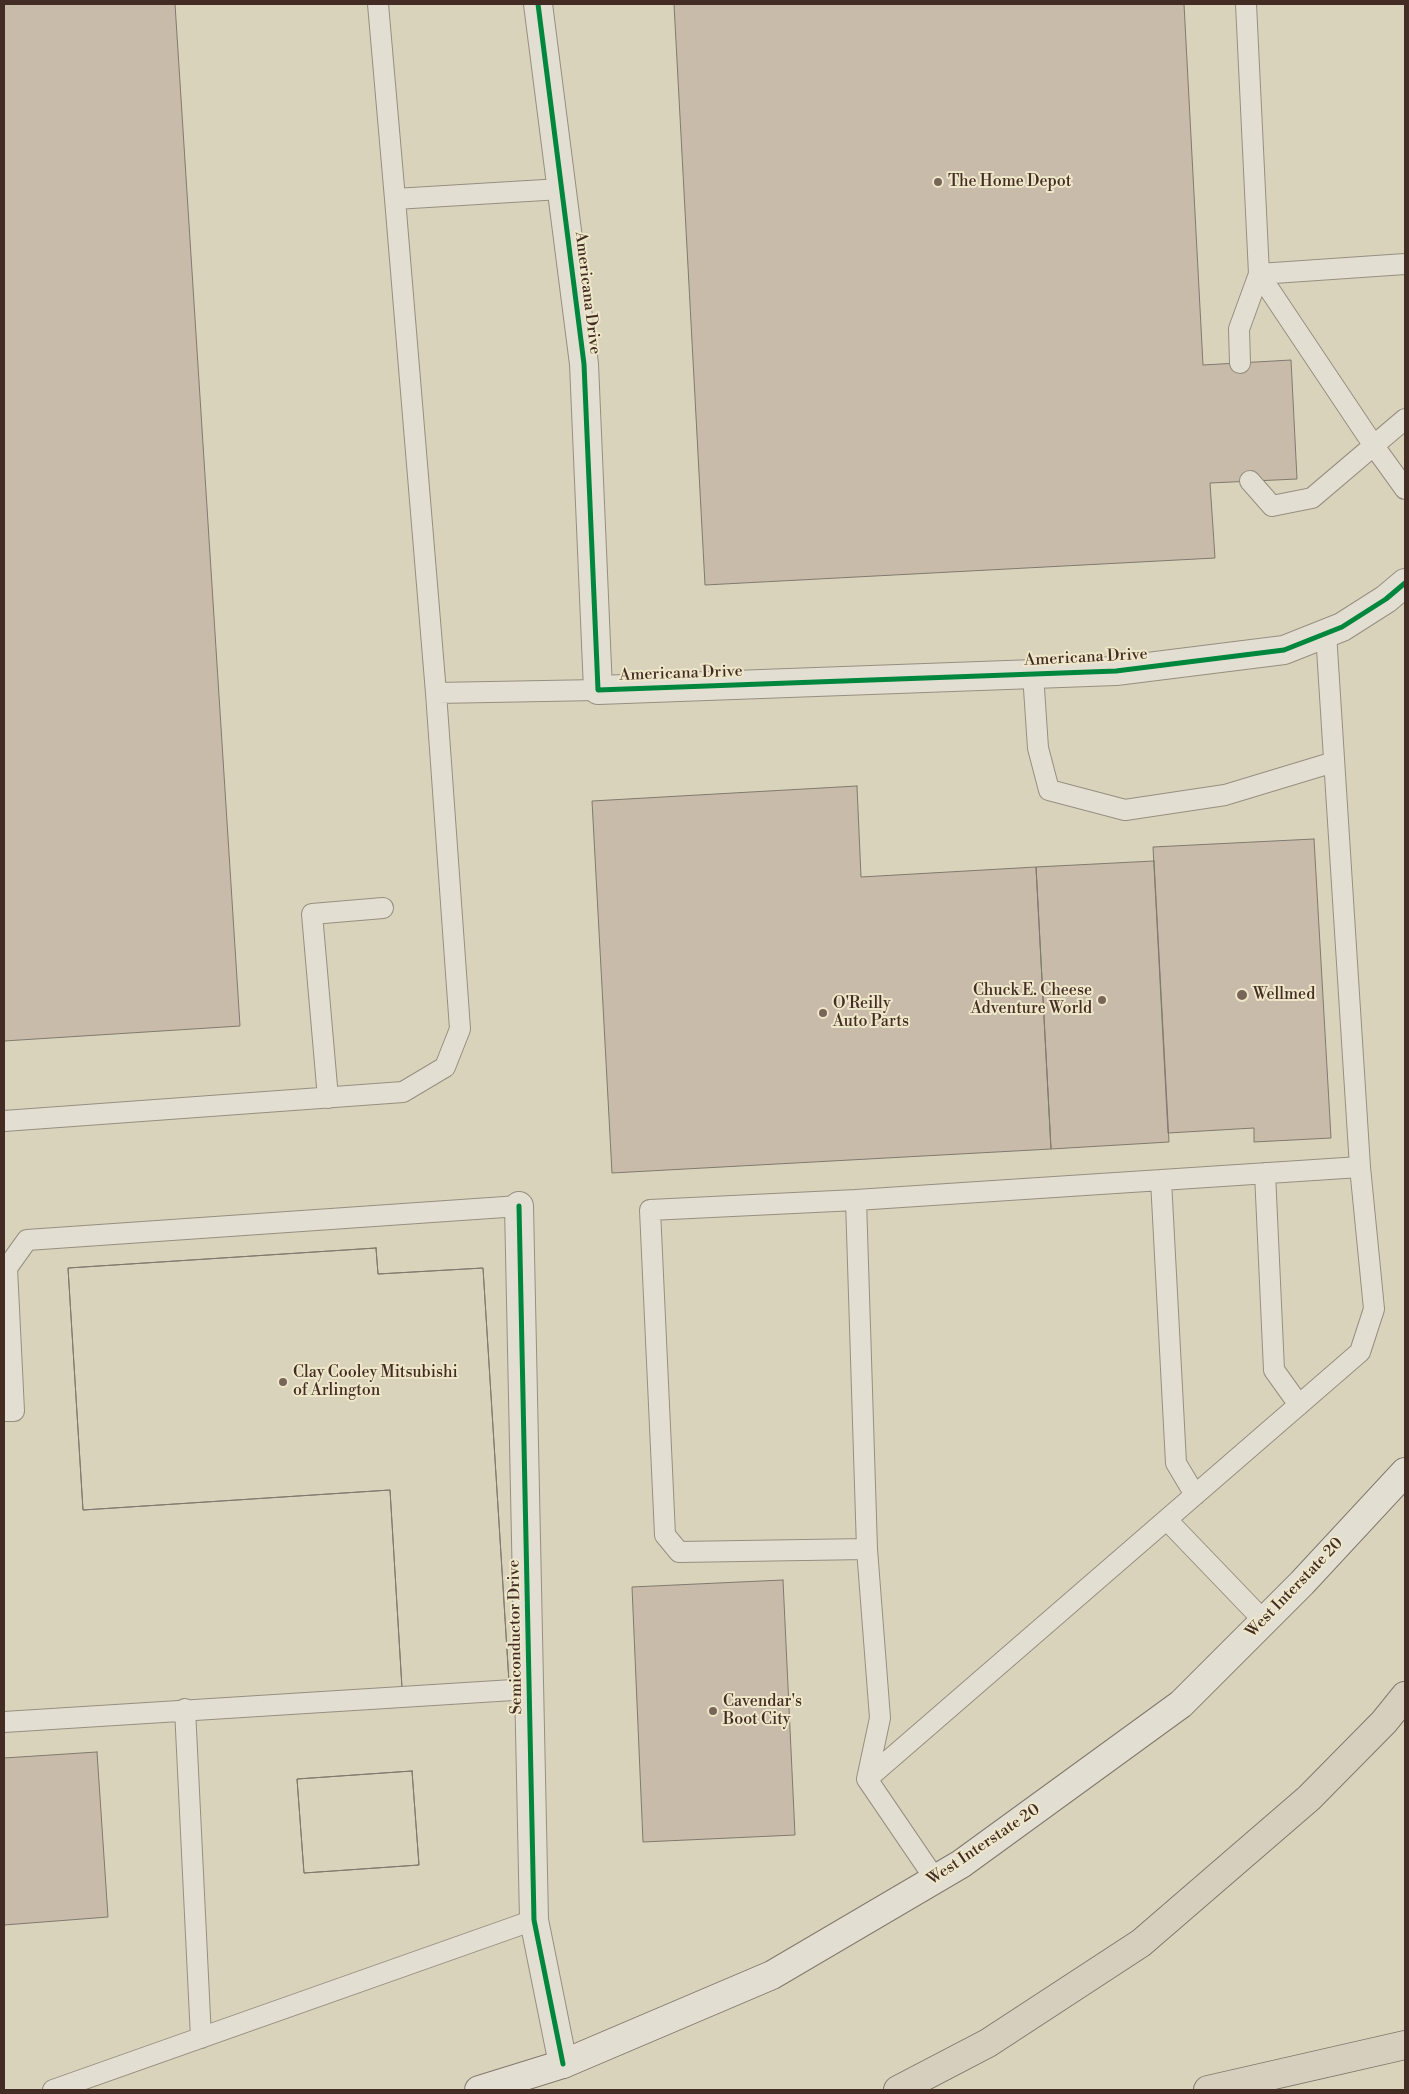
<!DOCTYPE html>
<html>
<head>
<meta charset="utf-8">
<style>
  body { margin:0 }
  #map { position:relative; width:1409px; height:2094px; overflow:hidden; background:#dad3bb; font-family:"Libre Bodoni",serif }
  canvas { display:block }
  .frame { position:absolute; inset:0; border:5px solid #422c23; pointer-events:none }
</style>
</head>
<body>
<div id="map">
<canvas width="1409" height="2094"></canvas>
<div class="frame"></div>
</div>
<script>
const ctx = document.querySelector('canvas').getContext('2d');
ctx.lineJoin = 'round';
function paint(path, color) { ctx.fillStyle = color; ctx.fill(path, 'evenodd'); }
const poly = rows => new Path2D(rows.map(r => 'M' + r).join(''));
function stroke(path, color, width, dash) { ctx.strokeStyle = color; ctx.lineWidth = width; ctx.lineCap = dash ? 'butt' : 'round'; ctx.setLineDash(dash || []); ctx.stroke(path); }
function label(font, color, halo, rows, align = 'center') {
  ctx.font = font + ' "Libre Bodoni",serif'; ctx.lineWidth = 4; ctx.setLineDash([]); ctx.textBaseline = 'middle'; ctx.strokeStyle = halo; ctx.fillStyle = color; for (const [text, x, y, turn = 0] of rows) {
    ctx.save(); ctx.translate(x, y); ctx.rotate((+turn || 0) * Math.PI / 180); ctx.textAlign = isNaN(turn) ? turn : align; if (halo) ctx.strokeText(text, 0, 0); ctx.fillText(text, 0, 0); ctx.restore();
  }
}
const building = poly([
  [4,4,175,4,240,1026,4,1041,4,4],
  [674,4,1184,4,1203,365,1291,360,1297,479,1210,483,1215,558,705,585,674,4],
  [857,786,861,877,1036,867,1051,1149,612,1173,592,801,857,786],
  [1314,839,1331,1138,1254,1142,1254,1128,1168,1133,1153,847,1314,839],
  [1154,861,1169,1142,1051,1149,1036,867,1154,861],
  [376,1248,378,1274,483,1268,509,1682,402,1688,390,1490,83,1510,68,1268,376,1248],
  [376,1248,378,1274,483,1268,509,1682,402,1688,390,1490,83,1510,68,1268,376,1248],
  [783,1580,795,1835,643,1842,632,1587,783,1580],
  [97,1752,108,1917,4,1925,4,1758,97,1752],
  [412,1771,419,1865,304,1873,297,1779,412,1771],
  [412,1771,419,1865,304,1873,297,1779,412,1771]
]);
const lane = poly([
  [378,4,395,199],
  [1246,4,1259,274,1374,446,1405,489],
  [1240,363,1239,329,1259,274,1405,264],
  [1250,481,1272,506,1312,498,1405,419],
  [1033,674,1038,748,1049,790,1125,810,1225,795,1334,762],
  [436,693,395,199,561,189],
  [328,1098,312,914,383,908],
  [4,1121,403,1092,445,1067,460,1029,436,693,598,690],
  [1265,1173,1274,1370,1299,1405],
  [1161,1180,1176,1463,1195,1495],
  [856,1200,650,1210,665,1535,679,1552,867,1549],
  [4,1411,14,1411,7,1268,27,1240,519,1206],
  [1167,1520,1264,1621],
  [185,1709,201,2038],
  [4,1722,529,1689],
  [867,1779,1360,1352,1374,1309,1360,1167],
  [935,1879,867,1779,880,1718,867,1549,856,1200,1360,1167,1326,633],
  [53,2090,534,1920]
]);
const street = poly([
  [538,4,584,364,598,690,1116,671,1284,650,1342,627,1386,599,1405,583],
  [519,1206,534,1920,563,2064]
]);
const secondary = poly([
  [479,2090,563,2064,772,1975,961,1864,1181,1704,1302,1583,1405,1472]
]);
const highway = poly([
  [898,2090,988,2043,1141,1943,1309,1798,1384,1722,1405,1696],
  [1208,2090,1405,2045]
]);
const cycleway = poly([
  [538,4,584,364,598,690,1116,671,1284,650,1342,627,1386,599,1405,583],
  [519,1206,534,1920,563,2064]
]);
const markers = [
  [938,182,5,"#776658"],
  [1242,995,6,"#776658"],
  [1102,1000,5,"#776658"],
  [823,1013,5,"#776658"],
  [283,1382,5,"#776658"],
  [713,1711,5,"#776658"]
];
const poiNames = [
  ["The Home Depot",948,182],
  ["Chuck E. Cheese",1092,991,"right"],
  ["Adventure World",1092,1009,"right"],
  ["Wellmed",1253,995],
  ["O'Reilly",833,1004],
  ["Auto Parts",833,1022],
  ["Clay Cooley Mitsubishi",293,1373],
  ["of Arlington",293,1391],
  ["Cavendar's",723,1702],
  ["Boot City",723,1720]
];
const streetNames = [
  ["Americana Drive",587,293,83],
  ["Americana Drive",1086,658,-3],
  ["Americana Drive",681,674,-2],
  ["West Interstate 20",1295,1588,-46],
  ["Semiconductor Drive",516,1637,-91],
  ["West Interstate 20",984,1845,-34]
];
paint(building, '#c8bba9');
stroke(building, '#81796d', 1);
stroke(lane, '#968f81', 22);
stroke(street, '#968f81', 30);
stroke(secondary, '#81796d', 30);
stroke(highway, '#81796d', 30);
stroke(lane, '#e2ded2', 20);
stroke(street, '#e2ded2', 28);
stroke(secondary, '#e2ded2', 28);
stroke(highway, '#d7cfbe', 28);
stroke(cycleway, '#00873e', 5);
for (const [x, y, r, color] of markers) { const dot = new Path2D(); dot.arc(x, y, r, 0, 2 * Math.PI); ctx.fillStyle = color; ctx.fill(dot); stroke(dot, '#efe7ca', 2); }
label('16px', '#422c23', '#efe7ca', poiNames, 'left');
label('16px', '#422c23', '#efe7ca', streetNames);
</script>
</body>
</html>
